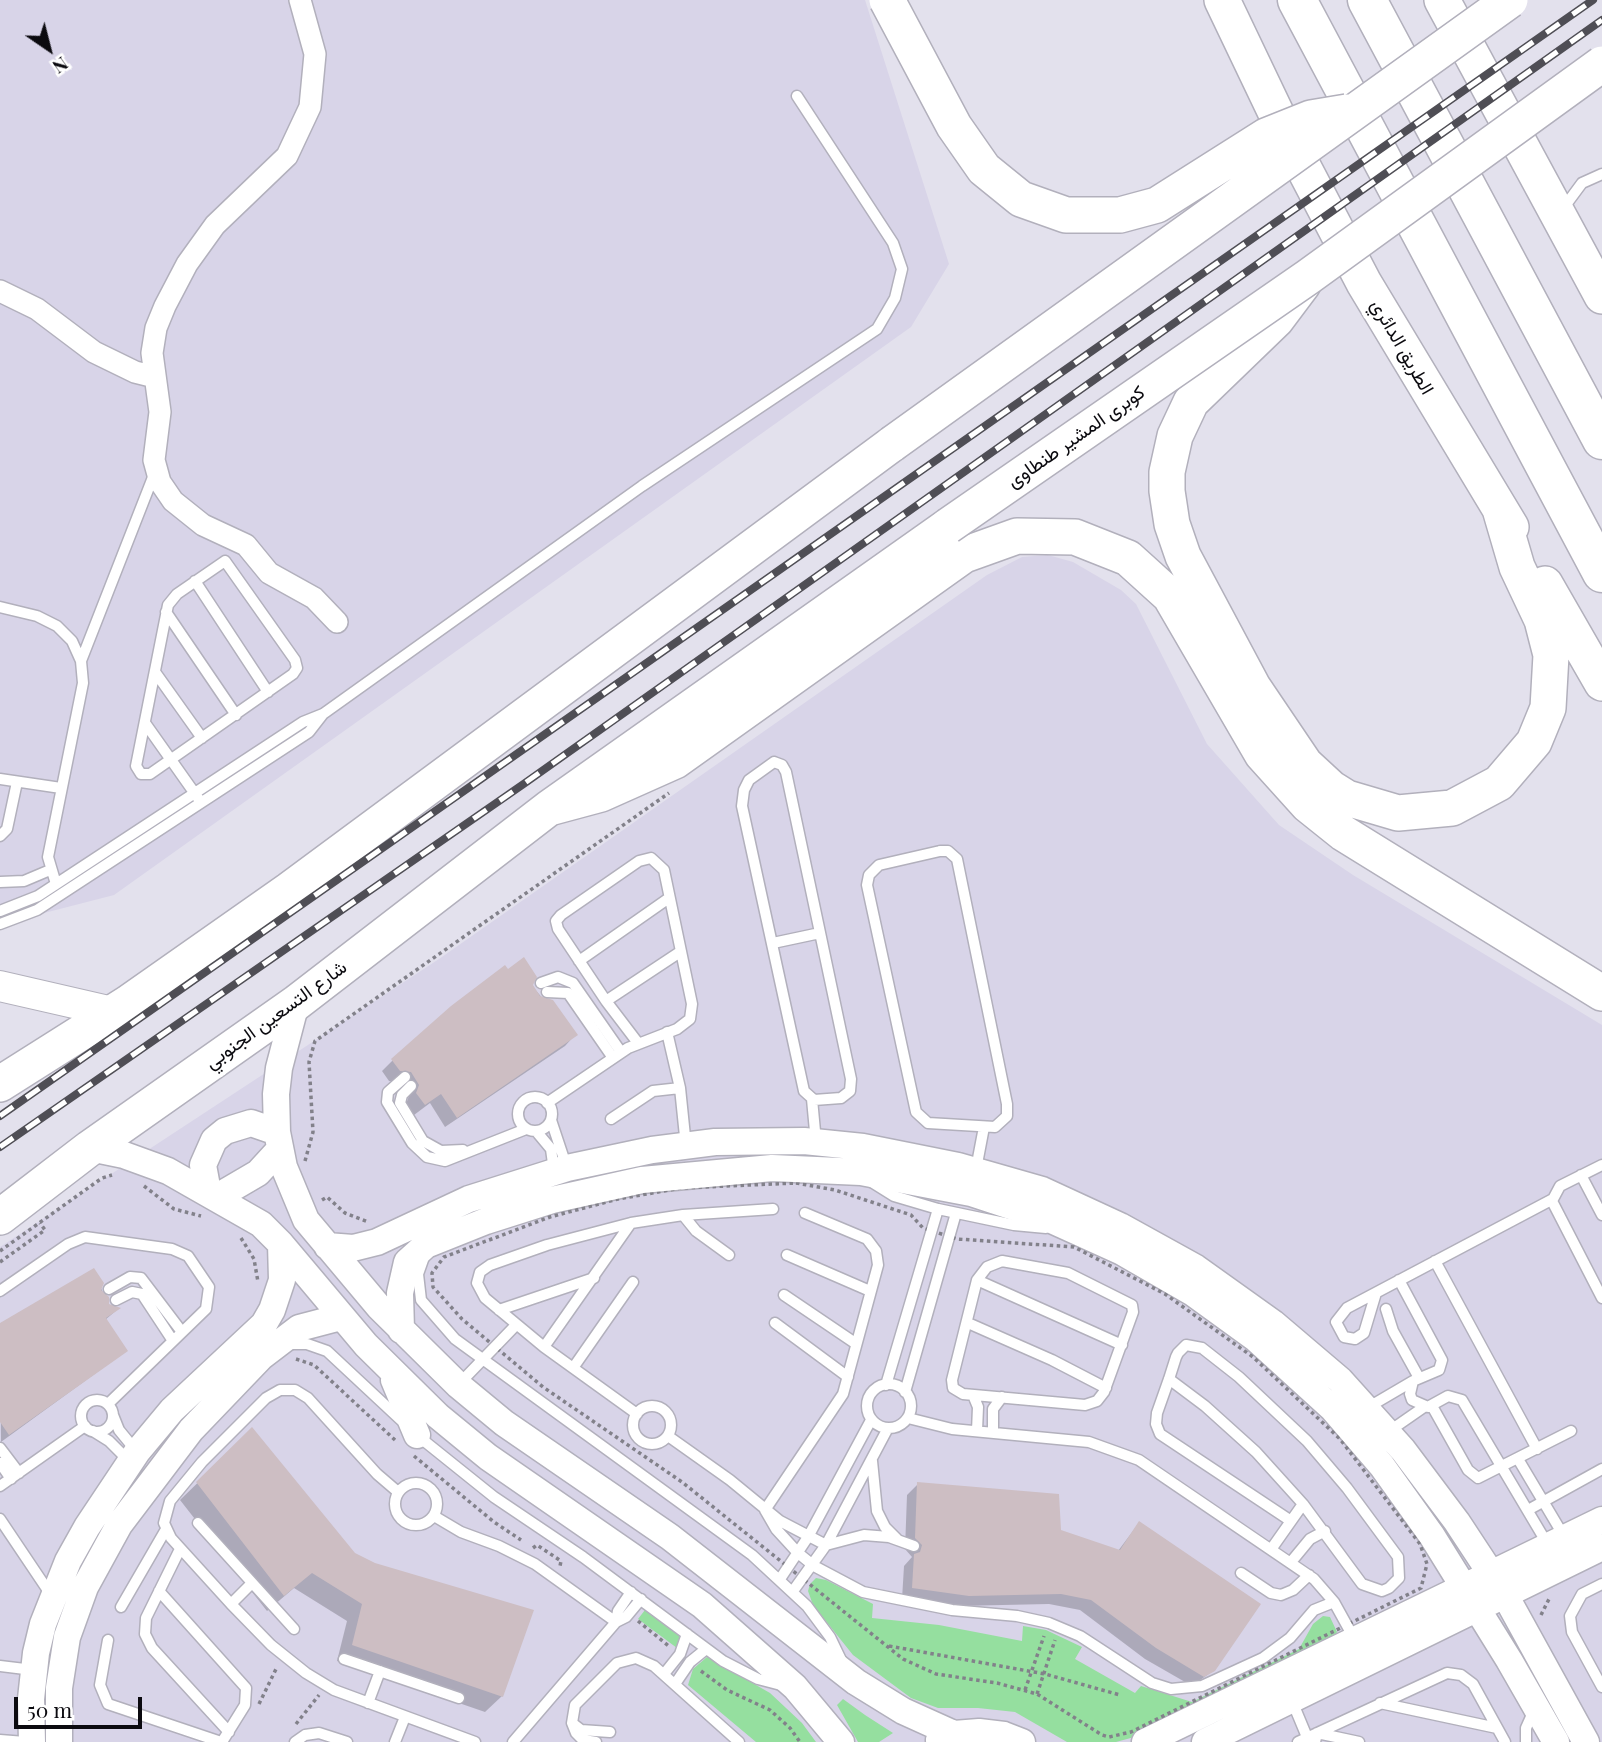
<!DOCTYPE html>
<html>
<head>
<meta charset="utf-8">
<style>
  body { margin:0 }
  #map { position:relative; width:1602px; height:1742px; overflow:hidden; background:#e3e1ed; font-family:"Playfair Display",serif }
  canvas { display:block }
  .north { position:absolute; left:14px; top:14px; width:70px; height:70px; -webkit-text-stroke:5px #fff; paint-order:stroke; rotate:145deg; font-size:19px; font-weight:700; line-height:28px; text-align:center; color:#0b0a0f }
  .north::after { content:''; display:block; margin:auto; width:24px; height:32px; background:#0b0a0f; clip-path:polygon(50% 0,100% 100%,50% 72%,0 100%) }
  .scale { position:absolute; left:14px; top:1697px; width:128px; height:32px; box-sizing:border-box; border:4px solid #0b0a0f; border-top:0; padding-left:9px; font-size:21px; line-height:24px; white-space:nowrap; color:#0b0a0f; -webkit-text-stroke:5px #fff; paint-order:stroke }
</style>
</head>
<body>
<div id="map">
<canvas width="1602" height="1742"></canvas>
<div class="north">N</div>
<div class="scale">50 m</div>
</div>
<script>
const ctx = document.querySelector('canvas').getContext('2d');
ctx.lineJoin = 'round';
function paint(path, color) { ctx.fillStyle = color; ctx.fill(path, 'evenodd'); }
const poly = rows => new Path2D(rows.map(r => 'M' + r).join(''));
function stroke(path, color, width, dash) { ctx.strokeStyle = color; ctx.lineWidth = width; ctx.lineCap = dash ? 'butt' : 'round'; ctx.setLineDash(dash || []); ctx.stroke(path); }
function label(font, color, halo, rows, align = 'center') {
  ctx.font = font + ' "Playfair Display",Vazirmatn,serif'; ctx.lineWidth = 7; ctx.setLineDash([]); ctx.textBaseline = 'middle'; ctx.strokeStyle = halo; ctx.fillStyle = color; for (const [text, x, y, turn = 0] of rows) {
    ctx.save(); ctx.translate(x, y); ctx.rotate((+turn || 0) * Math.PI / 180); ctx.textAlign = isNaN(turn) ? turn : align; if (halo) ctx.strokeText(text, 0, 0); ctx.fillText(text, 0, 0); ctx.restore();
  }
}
const built = poly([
  [0,0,865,0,949,264,911,327,114,895,17,920,0,919],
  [1048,555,1073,562,1121,590,1136,604,1207,744,1279,825,1353,875,1602,1025,1602,1742,0,1742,0,1247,439,959,987,575,1022,557]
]);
const green = poly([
  [816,1578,826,1580,873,1604,872,1618,939,1625,1022,1641,1023,1626,1046,1630,1082,1647,1075,1659,1135,1693,1141,1686,1192,1702,1299,1649,1313,1624,1323,1616,1330,1617,1337,1632,1334,1640,1138,1736,1116,1742,1067,1742,1015,1712,978,1708,938,1708,911,1698,853,1655,813,1605,808,1591,810,1584],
  [645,1610,680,1634,677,1648,638,1619],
  [707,1657,770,1693,802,1723,816,1742,756,1742,688,1685,693,1669],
  [843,1699,865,1715,893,1733,879,1742,858,1742,837,1705]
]);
const shadow = poly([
  [531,985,575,1035,565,1046,445,1127,430,1103,414,1115,406,1104,409,1096,400,1083,389,1081,382,1071,393,1060],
  [94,1271,108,1305,118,1309,105,1320,126,1351,1,1442,0,1325],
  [252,1430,354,1555,502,1696,485,1712,337,1661,347,1621,294,1588,267,1611,180,1500],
  [918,1484,1118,1551,1139,1523,1214,1670,1192,1686,1145,1659,1080,1610,1049,1604,957,1606,902,1599,904,1566,912,1557,905,1549,907,1495]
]);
const building = poly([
  [524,957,537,977,533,985,540,996,553,1000,578,1035,457,1118,441,1094,425,1105,416,1093,419,1085,411,1072,400,1071,391,1059,451,1006,505,965,508,969],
  [94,1268,104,1283,101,1290,109,1297,109,1304,121,1308,106,1318,128,1351,9,1435,0,1422,0,1323],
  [252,1427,355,1553,375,1563,534,1610,503,1697,352,1645,362,1604,312,1573,284,1596,196,1482],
  [917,1482,1059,1494,1061,1530,1120,1550,1139,1521,1261,1604,1215,1671,1204,1677,1156,1648,1091,1600,1061,1594,969,1596,912,1588,914,1554,920,1552,922,1545,915,1538]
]);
const path = poly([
  [305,1161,313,1132,309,1062,315,1041,669,793],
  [796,1183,835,1190,911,1215,923,1228,957,1239,1074,1247,1165,1294,1253,1357,1340,1439,1420,1544,1427,1564,1421,1588,1131,1732,1109,1737,1102,1735,1037,1694,997,1683,936,1674,903,1659,682,1482,543,1387,462,1319,433,1287,432,1273,444,1257,550,1217,618,1199,681,1188,796,1183],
  [144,1186,174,1209,201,1216],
  [322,1200,327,1197,345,1213,368,1222],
  [241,1238,254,1259,258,1282],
  [0,1251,102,1178,112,1175],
  [0,1262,45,1230,40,1223],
  [296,1359,314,1365,395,1440],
  [414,1456,494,1522,521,1540],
  [533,1548,537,1545,561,1561,560,1566],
  [1541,1615,1550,1597],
  [638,1621,670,1647],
  [889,1646,1045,1674,1120,1695],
  [701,1671,727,1690,770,1710,790,1728,800,1742],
  [1025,1690,1044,1636],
  [1037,1694,1055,1640],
  [259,1704,277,1667],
  [296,1724,319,1695]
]);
const service = poly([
  [1562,210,1582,183,1602,174],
  [225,561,295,660,297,668,293,674,150,774,141,774,136,766,168,605,177,594,225,561],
  [195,581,268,692],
  [0,607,37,616,57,626,72,641,81,661,83,683,48,857,56,884],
  [166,612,236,715],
  [81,661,155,472],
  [155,672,202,738],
  [145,723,198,798],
  [774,762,782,765,786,772,851,1079,850,1091,841,1098,814,1100,804,1091,742,806,744,790,749,780,774,762],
  [0,779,61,788],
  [0,836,7,829,17,782],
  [940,851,948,851,957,859,1007,1104,1007,1116,995,1127,928,1123,916,1112,867,885,869,875,879,865,940,851],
  [0,882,24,881,50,870],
  [0,911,38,896,303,722,323,714,642,486,877,329,895,298,902,269,893,243,797,96],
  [0,924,37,910,309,732,323,714],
  [773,943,820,933],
  [579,961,669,898],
  [541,983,558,977,573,983,621,1052],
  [547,992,568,993,613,1058],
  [606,1001,680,952],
  [667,1032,680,1088,686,1146],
  [405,1077,388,1092,387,1102,412,1143,427,1157,445,1161,526,1129],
  [411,1086,402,1095,400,1103,423,1141,441,1151,463,1150],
  '518 1114a17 17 0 1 1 34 0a17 17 0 1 1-34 0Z',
  [812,1099,816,1142],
  [547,1103,628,1048,677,1029,690,1019,692,1004,664,870,651,858,639,861,561,915,556,921,558,929,606,1001,638,1043],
  [611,1119,653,1091,680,1088],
  [551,1120,567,1168],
  [536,1131,551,1149,554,1171],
  [1602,1165,1560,1186,1552,1201,1602,1298],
  [976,1169,984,1127],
  [1581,1175,1602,1215],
  [870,1181,894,1196,938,1209,1014,1225,1046,1228],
  [683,1215,696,1231,729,1255],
  [787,1255,870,1291],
  [424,1257,418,1274,421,1300,455,1339,752,1555,807,1606,830,1637,843,1664],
  [1002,1261,1068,1273,1132,1305,1133,1312,1104,1392,1097,1401,1085,1405,963,1394,953,1388,952,1380,977,1280,987,1267,1002,1261],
  [1435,1261,1537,1449],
  [977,1280,1122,1345],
  [1399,1280,1442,1360,1439,1370,1413,1381,1410,1394,1412,1400,1428,1407,1448,1396,1462,1400,1548,1545],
  [109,1289,130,1277,141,1278,182,1332],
  [0,1291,68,1244,85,1237,172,1249,188,1256,209,1287,206,1309,108,1404],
  [1376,1293,1364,1333,1355,1339,1344,1337,1336,1322,1347,1308,1553,1199],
  [784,1295,855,1343],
  [116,1300,132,1292,142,1294,173,1341],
  [1386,1309,1393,1331,1418,1376],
  [499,1310,594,1278],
  [775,1323,848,1377],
  [968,1323,1052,1360,1106,1388],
  [289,1344,307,1344,327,1351,401,1420],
  [544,1347,631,1223],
  [573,1368,633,1282],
  [1169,1379,1205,1406,1256,1452,1303,1504,1362,1584,1382,1591,1389,1588,1399,1578,1398,1557,1347,1488,1307,1441,1239,1377,1202,1348,1186,1345,1178,1353,1176,1357,1169,1379,1157,1413,1156,1424,1160,1434,1291,1521],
  '867 1406a22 22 0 1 1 44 0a22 22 0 1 1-44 0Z',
  [458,1385,516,1325],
  [886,1385,938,1209],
  [905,1392,956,1213],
  [973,1395,978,1407,977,1431],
  '81 1416a16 16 0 1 1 32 0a16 16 0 1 1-32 0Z',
  '633 1425a19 19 0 1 1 38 0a19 19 0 1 1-38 0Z',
  [1432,1406,1468,1470,1478,1478,1571,1431],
  [1367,1408,1413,1381],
  [637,1414,544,1347,485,1298,477,1283,480,1272,490,1265,547,1245,631,1223,683,1215,773,1209],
  [113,1415,119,1430,137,1452],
  [908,1418,952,1429,1089,1442,1139,1460,1314,1579,1334,1602,1355,1640],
  [93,1431,109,1441,129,1461],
  [993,1432,993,1409,1002,1397],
  [1388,1432,1424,1407],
  [418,1436,494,1497,583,1557,723,1661,758,1679,781,1685],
  [668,1436,730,1480,780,1521,826,1545,864,1535,889,1537,914,1546],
  [0,1448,19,1473],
  [1518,1459,1565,1538],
  [872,1461,877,1511,885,1527,897,1539],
  [0,1463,11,1479],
  '395 1504a21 21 0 1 1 42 0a21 21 0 1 1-42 0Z',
  [0,1486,85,1426],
  [398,1492,377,1474,308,1398,295,1390,280,1390,266,1398,202,1462,170,1501,164,1523,171,1538,231,1604,271,1645,306,1673,334,1690,475,1742],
  [765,1510,776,1529,798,1553,814,1566,863,1592,952,1610,1017,1616,1049,1623,1080,1636,1152,1683,1171,1689,1202,1686,1263,1658,1290,1638,1314,1610,1334,1602],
  [765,1510,843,1394,878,1265,876,1251,867,1239,805,1213],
  [1528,1510,1602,1469],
  [434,1516,461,1532,499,1546,535,1564,616,1622],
  [0,1519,51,1595],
  [198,1523,294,1629],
  [1272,1548,1303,1504],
  [180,1549,146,1618,145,1634,152,1648,229,1732],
  [1291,1562,1310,1539,1325,1531],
  [1241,1573,1271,1593,1281,1595,1293,1590,1309,1575],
  [780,1579,808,1537,871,1420],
  [1602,1584,1582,1594,1570,1616,1572,1632,1602,1687],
  [159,1591,246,1688,245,1705,222,1742],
  [793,1591,826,1545,888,1428],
  [231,1604,252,1583],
  [121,1607,165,1531],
  [616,1622,618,1611,631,1592],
  [108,1640,100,1685,108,1704,221,1742],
  [344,1659,459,1698],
  [0,1666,33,1670],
  [664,1674,680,1654,687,1634],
  [675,1684,690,1662,706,1649],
  [1292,1701,1307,1737],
  [368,1703,380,1671],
  [1380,1703,1497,1728],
  [572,1723,581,1730,610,1732],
  [0,1740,25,1742],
  [295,1742,305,1735,319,1733,347,1742],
  [395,1742,405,1717],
  [513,1742,616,1622,626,1617,641,1599],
  [596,1742,583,1740,576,1733,572,1723,575,1705,617,1663,636,1658,654,1666,739,1742],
  [1298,1742,1447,1673,1461,1675,1473,1684,1505,1742],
  [1315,1742,1317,1733,1359,1742],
  [1526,1742,1526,1728,1535,1708]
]);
const minor = poly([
  [300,0,315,54,310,107,287,156,215,225,187,264,165,306,156,328,152,353,160,412,154,460,160,482,173,501,203,525,246,545,269,573,314,598,337,622],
  [0,291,37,309,94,352,135,372,155,377]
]);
const tertiary = poly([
  [296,1003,279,1068,276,1094,277,1132,284,1167,306,1220,379,1307,458,1385,504,1423,670,1537,856,1682,903,1711,954,1734],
  [90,1148,124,1155,168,1171,261,1224,281,1244,366,1345,438,1416,488,1457,702,1605,795,1687,841,1742],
  [208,1192,203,1165,214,1140,225,1131,251,1123,277,1132],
  [217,1197,258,1173,280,1149],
  [327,1246,353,1248,377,1242,469,1199,567,1168,652,1150,715,1142,804,1141,863,1147,958,1166,1042,1190,1120,1226,1196,1268,1273,1323,1340,1380,1403,1450,1457,1522,1505,1595,1586,1742],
  [401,1330,400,1293,407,1262,426,1245,486,1221,552,1200,642,1180,772,1168,861,1172,971,1193,1047,1218,1122,1252,1193,1293,1255,1338,1333,1409,1382,1466,1432,1536,1509,1660,1556,1742],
  [394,1380,417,1435],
  [939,1740,954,1734,979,1732,1004,1735,1022,1742],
  [32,1742,31,1699,36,1653,43,1624,68,1561,87,1527,137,1452,172,1410,264,1324,272,1310,282,1280,281,1244],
  [59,1742,59,1688,67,1637,85,1587,119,1525,191,1430,261,1357,299,1328,341,1317],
  [1145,1742,1602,1520],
  [1205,1742,1602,1547]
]);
const secondary = poly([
  [0,986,113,1012]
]);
const trunk = poly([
  [1222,0,1286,134,1364,283,1511,527],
  [1442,0,1602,296],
  [1303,284,1276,320,1191,402,1175,436,1167,472,1167,491,1172,524,1183,556,1253,687,1305,764,1331,788,1347,798,1398,813,1452,808,1499,783,1534,742,1548,708,1551,655,1542,620,1517,567,1500,509],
  [1545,584,1602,683],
  [549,808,601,794,675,761,964,555,1017,536,1075,537,1128,558,1170,596,1262,754,1308,805,1343,833,1602,993],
  [0,1084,128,1003,289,890,892,444],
  [0,1217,90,1148,296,1003,549,808,948,526]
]);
const motorway = poly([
  [1297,0,1602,573],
  [1367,0,1602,440]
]);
const rail = poly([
  [0,1116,1593,0],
  [0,1147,525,783,1602,20]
]);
const trunkBridge = poly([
  [887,0,954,126,984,169,1021,199,1066,215,1120,215,1157,205,1266,136,1311,118,1347,112],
  [892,444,1510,0],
  [948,526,1308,277,1602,64]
]);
const streetNames = [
  ["الطريق الدائري",1402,347,60],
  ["كوبرى المشير طنطاوى",1076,437,-35],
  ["شارع التسعين الجنوبي",276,1015,-36]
];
paint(built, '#d8d4e8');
paint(green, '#95df9f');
paint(shadow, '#0003');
paint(building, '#cdbec3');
stroke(service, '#b2b0bc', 13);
stroke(minor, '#b2b0bc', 24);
stroke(tertiary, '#b2b0bc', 29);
stroke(secondary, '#b2b0bc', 32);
stroke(trunk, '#b2b0bc', 38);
stroke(motorway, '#b2b0bc', 41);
stroke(path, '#82818a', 3.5, [3.5, 3.5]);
stroke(service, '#fff', 10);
stroke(minor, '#fff', 21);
stroke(tertiary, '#fff', 26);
stroke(secondary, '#fff', 30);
stroke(trunk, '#fff', 35);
stroke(motorway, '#fff', 38);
stroke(rail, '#4f4e55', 8);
stroke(rail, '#fff', 5, [16]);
stroke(trunkBridge, '#b2b0bc', 38, []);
stroke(trunkBridge, '#fff', 35);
label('19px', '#0b0a0f', '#fff', streetNames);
</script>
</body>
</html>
